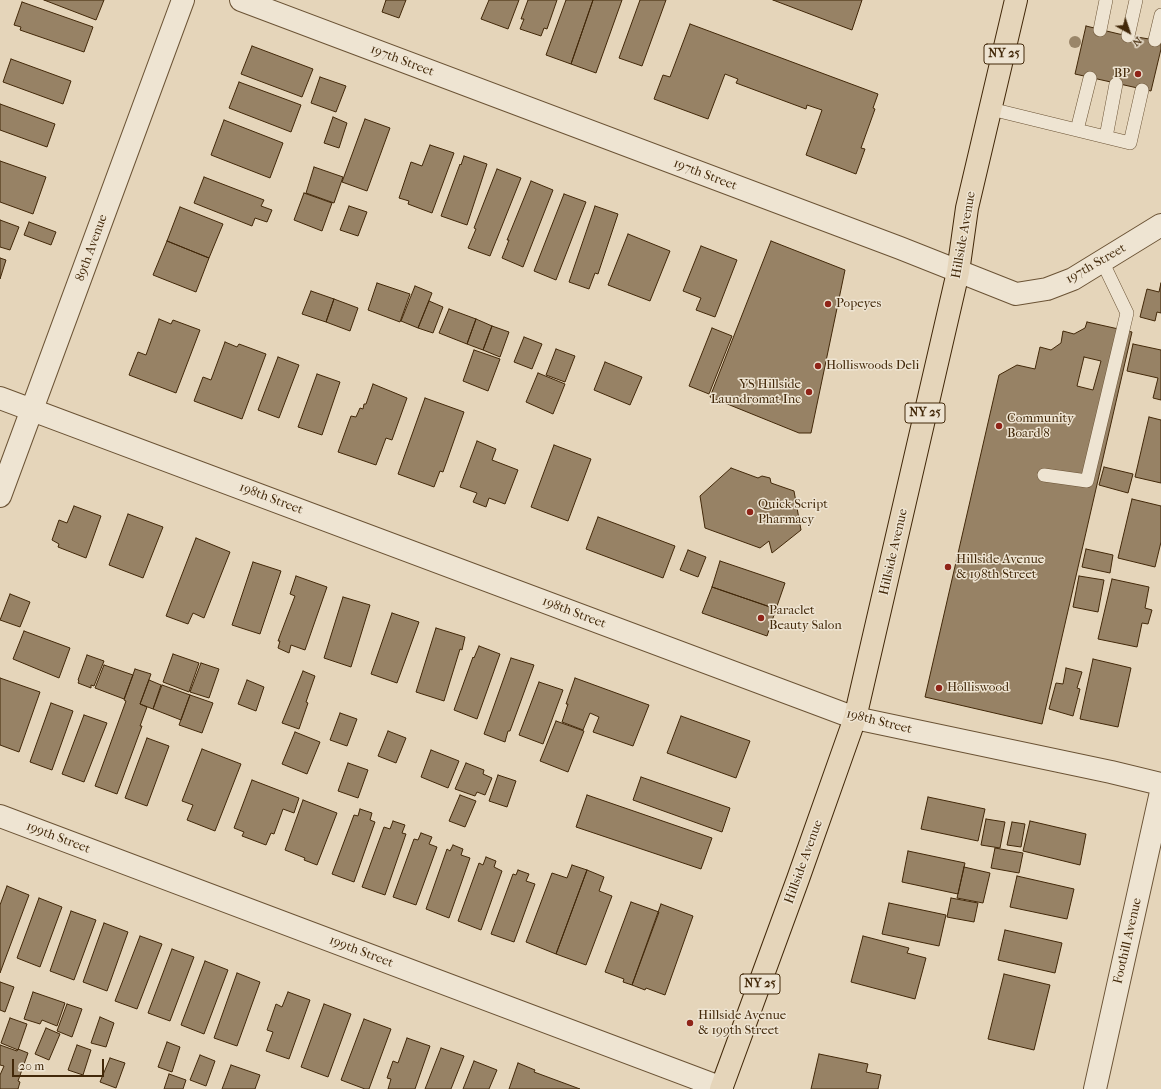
<!DOCTYPE html>
<html>
<head>
<meta charset="utf-8">
<style>
  body { margin:0 }
  #map { position:relative; width:1161px; height:1089px; overflow:hidden; background:#e5d5ba; font-family:"IM FELL French Canon",serif }
  canvas { display:block }
  .north { position:absolute; left:1109px; top:12px; width:40px; height:40px; -webkit-text-stroke:3px #eee4d2; paint-order:stroke; rotate:140deg; font-size:11px; font-weight:700; line-height:16px; text-align:center; color:#422809 }
  .north::after { content:''; display:block; margin:auto; width:14px; height:18px; background:#422809; clip-path:polygon(50% 0,100% 100%,50% 72%,0 100%) }
  .scale { position:absolute; left:12px; top:1059px; width:92px; height:18px; box-sizing:border-box; border:2px solid #422809; border-top:0; padding-left:5px; font-size:12px; line-height:14px; white-space:nowrap; color:#422809; -webkit-text-stroke:3px #eee4d2; paint-order:stroke }
</style>
</head>
<body>
<div id="map">
<canvas width="1161" height="1089"></canvas>
<div class="north">N</div>
<div class="scale">20 m</div>
</div>
<script>
const ctx = document.querySelector('canvas').getContext('2d');
ctx.lineJoin = 'round';
function paint(path, color) { ctx.fillStyle = color; ctx.fill(path, 'evenodd'); }
const poly = rows => new Path2D(rows.map(r => 'M' + r).join(''));
function stroke(path, color, width, dash) { ctx.strokeStyle = color; ctx.lineWidth = width; ctx.lineCap = dash ? 'butt' : 'round'; ctx.setLineDash(dash || []); ctx.stroke(path); }
function label(font, color, halo, rows, align = 'center') {
  ctx.font = font + ' "IM FELL French Canon",serif'; ctx.lineWidth = 3; ctx.setLineDash([]); ctx.textBaseline = 'middle'; ctx.strokeStyle = halo; ctx.fillStyle = color; for (const [text, x, y, turn = 0] of rows) {
    ctx.save(); ctx.translate(x, y); ctx.rotate((+turn || 0) * Math.PI / 180); ctx.textAlign = isNaN(turn) ? turn : align; if (halo) ctx.strokeText(text, 0, 0); ctx.fillText(text, 0, 0); ctx.restore();
  }
}
const building = poly([
  [44,0,104,0,96,20,44,0],
  [386,0,406,0,399,18,382,12,386,0],
  [489,0,519,0,508,29,481,19,489,0],
  [528,0,557,0,547,29,544,28,541,36,520,29,524,19,521,19,528,0],
  [566,0,593,0,571,64,546,55,566,0],
  [593,0,622,0,596,73,571,64,593,0],
  [640,0,666,0,642,66,619,58,640,0],
  [773,0,862,0,852,30,773,0],
  [22,2,93,27,84,52,20,30,21,27,14,25,22,2],
  [690,24,878,94,873,108,875,109,861,148,865,149,856,174,806,155,822,110,807,105,806,109,736,83,738,79,725,74,708,119,654,99,663,75,670,77,690,24],
  [1086,26,1119,34,1155,40,1161,43,1161,49,1151,91,1075,74,1086,26],
  [252,46,313,69,302,97,241,74,252,46],
  [11,59,71,81,63,104,3,82,11,59],
  [320,77,346,86,336,112,311,103,320,77],
  [239,82,301,105,291,132,229,108,239,82],
  [0,104,55,124,47,147,0,130,0,104],
  [333,117,347,123,339,148,324,143,333,117],
  [365,119,390,128,367,191,342,182,365,119],
  [224,120,283,143,270,178,211,155,224,120],
  [430,145,454,153,432,213,408,204,409,201,399,198,411,162,422,166,430,145],
  [464,156,487,164,467,225,441,216,460,164,461,165,464,156],
  [0,161,46,177,33,214,0,202,0,161],
  [314,167,343,177,334,203,306,193,314,167],
  [497,169,521,178,490,256,468,248,476,229,474,228,497,169],
  [204,177,264,200,261,206,272,210,267,222,255,218,252,226,194,203,204,177],
  [531,181,553,190,523,267,502,258,509,240,507,240,531,181],
  [304,193,332,203,322,231,294,220,304,193],
  [564,194,586,202,556,280,534,271,564,194],
  [349,206,367,212,358,236,340,230,349,206],
  [595,206,618,214,598,274,595,273,589,289,569,282,595,206],
  [180,207,223,224,209,258,167,241,180,207],
  [0,220,19,227,10,250,0,247,0,220],
  [29,222,56,232,51,245,24,235,29,222],
  [628,234,670,251,650,301,608,285,628,234],
  [167,241,209,258,196,292,153,275,167,241],
  [771,241,845,270,811,433,799,433,710,397,771,241],
  [701,246,737,260,715,317,696,310,701,298,683,291,701,246],
  [0,258,6,260,0,279,0,258],
  [377,283,410,294,400,322,368,310,377,283],
  [1161,283,1161,313,1157,312,1155,321,1140,317,1147,289,1159,292,1161,283],
  [415,286,432,293,418,328,401,321,415,286],
  [311,291,334,299,326,322,302,314,311,291],
  [334,299,358,308,350,331,326,322,334,299],
  [429,301,443,307,433,333,418,328,429,301],
  [449,309,476,319,467,344,439,333,449,309],
  [159,319,171,324,173,320,200,330,176,393,129,375,138,352,146,355,159,319],
  [476,319,492,326,483,350,467,344,476,319],
  [1087,322,1132,332,1042,724,925,697,999,375,1017,365,1035,369,1040,347,1051,350,1061,343,1063,331,1074,334,1085,328,1087,322],
  [1084,357,1101,361,1093,390,1077,386,1084,357],
  [492,326,509,332,500,357,483,350,492,326],
  [712,328,732,336,709,394,689,386,712,328],
  [524,337,542,344,532,369,514,362,524,337],
  [225,342,237,347,239,344,266,354,242,419,194,401,203,377,211,380,225,342],
  [1133,344,1161,350,1161,400,1153,398,1158,378,1127,371,1133,344],
  [556,349,575,356,565,382,546,375,556,349],
  [474,350,500,359,488,391,463,381,474,350],
  [278,357,299,365,279,418,258,410,278,357],
  [605,362,642,377,630,405,594,390,605,362],
  [538,373,565,384,553,414,526,402,538,373],
  [317,374,340,382,322,435,298,427,317,374],
  [373,384,407,398,392,440,386,438,376,465,338,452,351,416,356,417,360,408,363,409,364,404,366,404,373,384],
  [425,398,464,412,443,472,440,471,434,487,398,474,425,398],
  [1149,417,1161,420,1161,483,1135,477,1149,417],
  [477,441,496,449,492,460,518,470,505,504,489,498,486,507,473,502,477,493,460,487,477,441],
  [554,445,591,459,568,521,531,507,554,445],
  [1104,467,1133,474,1128,493,1099,485,1104,467],
  [731,468,758,478,762,476,770,478,771,483,794,491,801,530,772,553,769,541,760,548,705,528,700,496,731,468],
  [1132,499,1161,506,1161,542,1155,567,1118,558,1132,499],
  [74,506,101,516,86,558,58,547,59,544,52,540,59,520,67,523,74,506],
  [128,514,163,527,143,578,109,565,128,514],
  [598,517,675,546,663,578,586,549,598,517],
  [196,538,230,552,204,618,193,613,188,624,166,616,196,538],
  [1086,549,1113,555,1110,573,1082,567,1086,549],
  [688,550,706,557,698,577,680,570,688,550],
  [720,561,785,583,776,609,712,587,720,561],
  [253,562,281,571,260,634,232,625,253,562],
  [296,576,327,587,305,650,291,645,289,653,278,648,280,641,278,641,295,596,290,594,296,576],
  [1079,576,1104,580,1098,612,1073,607,1079,576],
  [1112,579,1149,587,1145,608,1152,610,1148,624,1142,623,1137,647,1098,639,1112,579],
  [712,587,776,609,767,636,702,613,712,587],
  [10,594,30,602,20,627,0,620,10,594],
  [343,597,370,605,351,667,324,658,343,597],
  [392,613,419,622,397,683,371,674,392,613],
  [436,628,465,637,462,650,460,649,444,701,416,692,436,628],
  [24,631,70,648,59,678,13,659,24,631],
  [479,646,500,654,477,719,454,710,473,657,474,658,479,646],
  [173,654,199,663,189,692,163,682,173,654],
  [87,655,104,661,94,686,91,685,91,688,78,683,79,681,78,680,87,655],
  [511,658,534,665,510,731,508,731,505,742,484,734,511,658],
  [1093,659,1131,668,1118,727,1080,719,1093,659],
  [201,663,219,669,209,698,190,692,201,663],
  [104,665,133,675,124,699,95,688,104,665],
  [1066,668,1082,672,1077,688,1080,689,1073,716,1049,709,1056,683,1063,684,1066,668],
  [135,669,151,674,140,704,147,707,140,726,142,726,117,794,95,786,126,701,124,700,135,669],
  [303,671,315,676,306,702,308,703,299,729,282,723,303,671],
  [0,678,40,692,19,752,0,745,0,678],
  [575,678,649,705,633,746,593,732,599,717,590,713,583,730,562,722,568,704,566,704,575,678],
  [149,680,161,685,153,709,140,704,149,680],
  [247,680,264,687,256,711,238,704,247,680],
  [539,682,563,690,543,744,519,735,539,682],
  [162,685,190,695,181,720,153,709,162,685],
  [190,695,213,703,202,733,179,725,190,695],
  [51,703,73,711,52,770,30,762,51,703],
  [340,713,357,719,347,746,330,740,340,713],
  [84,715,107,723,84,782,62,774,84,715],
  [681,716,750,741,736,778,667,753,681,716],
  [556,721,584,731,568,772,540,761,556,721],
  [388,731,406,738,396,763,378,756,388,731],
  [295,732,320,742,307,774,282,764,295,732],
  [147,738,169,746,147,806,125,798,147,738],
  [202,749,241,764,215,831,187,820,193,805,182,801,202,749],
  [431,750,459,761,448,788,421,777,431,750],
  [348,763,368,770,358,798,338,791,348,763],
  [466,763,484,770,483,774,492,778,485,795,477,792,475,796,455,789,466,763],
  [498,775,516,781,507,807,489,801,498,775],
  [641,777,730,808,722,832,633,800,641,777],
  [252,780,299,798,294,813,283,809,274,834,271,833,266,845,242,836,244,832,234,828,252,780],
  [460,795,476,801,465,827,449,821,460,795],
  [587,795,712,838,701,869,576,827,587,795],
  [928,797,985,809,978,841,921,829,928,797],
  [303,800,337,813,317,865,304,860,305,858,285,850,303,800],
  [360,809,372,813,370,820,375,822,354,882,332,874,354,815,358,816,360,809],
  [986,819,1005,822,1000,848,981,845,986,819],
  [393,821,405,825,402,833,406,834,385,895,362,887,384,827,390,829,393,821],
  [1030,821,1086,834,1080,865,1023,851,1030,821],
  [1012,822,1025,824,1021,847,1007,845,1012,822],
  [421,833,432,837,429,844,437,847,416,905,393,897,414,839,418,840,421,833],
  [453,845,463,849,461,855,470,858,449,918,426,909,447,849,450,851,453,845],
  [995,848,1023,853,1019,873,991,868,995,848],
  [908,851,965,863,958,894,902,882,908,851],
  [486,857,496,861,494,867,502,871,481,930,458,921,479,863,483,865,486,857],
  [572,865,587,870,556,954,526,942,552,873,567,878,572,865],
  [964,867,990,873,983,903,957,898,964,867],
  [518,870,529,874,526,881,535,884,514,942,491,934,513,874,516,875,518,870],
  [587,870,604,877,599,891,612,896,586,965,556,954,587,870],
  [1017,876,1074,889,1067,919,1010,907,1017,876],
  [7,886,29,895,0,973,0,905,7,886],
  [39,898,62,907,40,967,17,958,39,898],
  [951,898,978,903,974,922,947,917,951,898],
  [631,902,659,912,632,985,623,982,624,979,605,972,631,902],
  [889,903,946,915,939,946,882,934,889,903],
  [661,904,693,916,665,995,646,988,645,990,632,985,661,904],
  [71,911,96,920,74,980,50,971,71,911],
  [104,923,128,932,107,991,83,982,104,923],
  [1005,930,1062,943,1055,973,998,960,1005,930],
  [140,936,162,944,137,1009,115,1001,140,936],
  [863,936,909,948,907,953,926,958,915,999,851,982,863,936],
  [172,949,194,957,170,1021,148,1013,172,949],
  [205,961,228,970,204,1034,181,1025,205,961],
  [237,973,260,982,237,1046,214,1038,237,973],
  [1004,974,1050,985,1034,1050,988,1039,1004,974],
  [0,982,14,987,5,1012,0,1010,0,982],
  [33,992,65,1003,57,1026,42,1020,40,1024,24,1019,33,992],
  [288,992,310,1000,289,1059,266,1051,273,1032,267,1030,276,1004,282,1007,288,992],
  [67,1004,82,1009,72,1037,57,1031,67,1004],
  [324,1004,351,1014,328,1077,301,1067,324,1004],
  [100,1017,114,1023,106,1047,91,1043,100,1017],
  [10,1018,27,1024,18,1050,1,1043,10,1018],
  [364,1019,391,1029,369,1089,365,1089,341,1080,364,1019],
  [46,1028,60,1034,49,1060,35,1054,46,1028],
  [407,1038,430,1046,415,1089,388,1089,391,1079,387,1078,393,1061,398,1063,407,1038],
  [167,1042,180,1047,172,1072,158,1067,167,1042],
  [0,1045,17,1051,18,1049,28,1053,18,1081,20,1082,18,1089,0,1089,0,1075,4,1066,0,1065,0,1045],
  [77,1045,91,1050,83,1075,68,1070,77,1045],
  [441,1048,464,1056,451,1089,425,1089,441,1048],
  [819,1054,868,1064,866,1072,881,1075,878,1089,811,1089,819,1054],
  [200,1055,215,1061,206,1086,190,1080,200,1055],
  [110,1058,125,1063,116,1088,100,1082,110,1058],
  [474,1061,497,1070,489,1089,463,1089,474,1061],
  [518,1063,535,1070,534,1072,580,1089,509,1089,518,1063],
  [231,1065,260,1075,255,1089,222,1089,231,1065],
  [169,1074,186,1080,183,1089,164,1089,169,1074]
]);
const service = poly([
  [1100,30,1106,0],
  [1128,36,1136,0],
  [1155,40,1161,15],
  [991,109,1130,143,1142,90],
  [1077,130,1090,78],
  [1106,137,1116,84],
  [1044,475,1087,481,1127,313,1102,261]
]);
const minor = poly([
  [241,0,900,248,1016,294,1047,289,1073,279,1161,225],
  [0,398,855,718,1111,772,1161,784],
  [0,496,183,0],
  [0,816,722,1088],
  [1095,1089,1161,792]
]);
const primary = poly([
  [721,1089,798,879,855,718,958,272,967,208,1016,0]
]);
const trees = [
  [1075,42]
];
const markers = [
  [1138,74,4,"#8f2418"],
  [828,304,4,"#8f2418"],
  [818,366,4,"#8f2418"],
  [809,392,4,"#8f2418"],
  [999,426,4,"#8f2418"],
  [750,512,4,"#8f2418"],
  [948,567,4,"#8f2418"],
  [761,618,4,"#8f2418"],
  [939,688,4,"#8f2418"],
  [690,1023,4,"#8f2418"]
];
const shields = [
  [1004,54,40],
  [925,413,40],
  [760,984,40]
];
const shieldNames = [
  ["NY 25",1004,54],
  ["NY 25",925,413],
  ["NY 25",760,984]
];
const streetNames = [
  ["197th Street",402,61,21],
  ["197th Street",705,175,21],
  ["Hillside Avenue",964,235,-80],
  ["89th Avenue",92,248,-70],
  ["197th Street",1096,264,-30],
  ["198th Street",271,499,21],
  ["Hillside Avenue",894,552,-77],
  ["198th Street",574,613,21],
  ["198th Street",879,722,14],
  ["199th Street",58,838,21],
  ["Hillside Avenue",804,862,-70],
  ["Foothill Avenue",1128,941,-77],
  ["199th Street",361,952,21]
];
const poiNames = [
  ["BP",1130,74,"right"],
  ["Popeyes",836,304],
  ["Holliswoods Deli",826,366],
  ["YS Hillside",801,385,"right"],
  ["Laundromat Inc",801,400,"right"],
  ["Community",1007,419],
  ["Board 8",1007,434],
  ["Quick Script",758,505],
  ["Pharmacy",758,520],
  ["Hillside Avenue",956,560],
  ["& 198th Street",956,575],
  ["Paraclet",769,611],
  ["Beauty Salon",769,626],
  ["Holliswood",947,688],
  ["Hillside Avenue",698,1016],
  ["& 199th Street",698,1031]
];
paint(building, '#978265');
stroke(building, '#422809', 1);
stroke(service, '#6b5335', 14);
stroke(minor, '#6b5335', 24);
stroke(primary, '#422809', 24);
stroke(service, '#eee4d2', 13);
stroke(minor, '#eee4d2', 22);
stroke(primary, '#e5d5ba', 22);
ctx.fillStyle = '#9a8669';
for (const [x, y] of trees) { ctx.beginPath(); ctx.arc(x, y, 6, 0, 2 * Math.PI); ctx.fill(); }
for (const [x, y, r, color] of markers) { const dot = new Path2D(); dot.arc(x, y, r, 0, 2 * Math.PI); ctx.fillStyle = color; ctx.fill(dot); stroke(dot, '#eee4d2', 1.5); }
for (const [x, y, w] of shields) { const box = new Path2D(); box.roundRect(x - w / 2, y - 10, w, 20, 3); ctx.fillStyle = '#eee4d2'; ctx.fill(box); stroke(box, '#422809', 1); }
label('bold 12px', '#422809', null, shieldNames);
label('13px', '#422809', '#eee4d2', streetNames);
label('13px', '#422809', '#eee4d2', poiNames, 'left');
</script>
</body>
</html>
